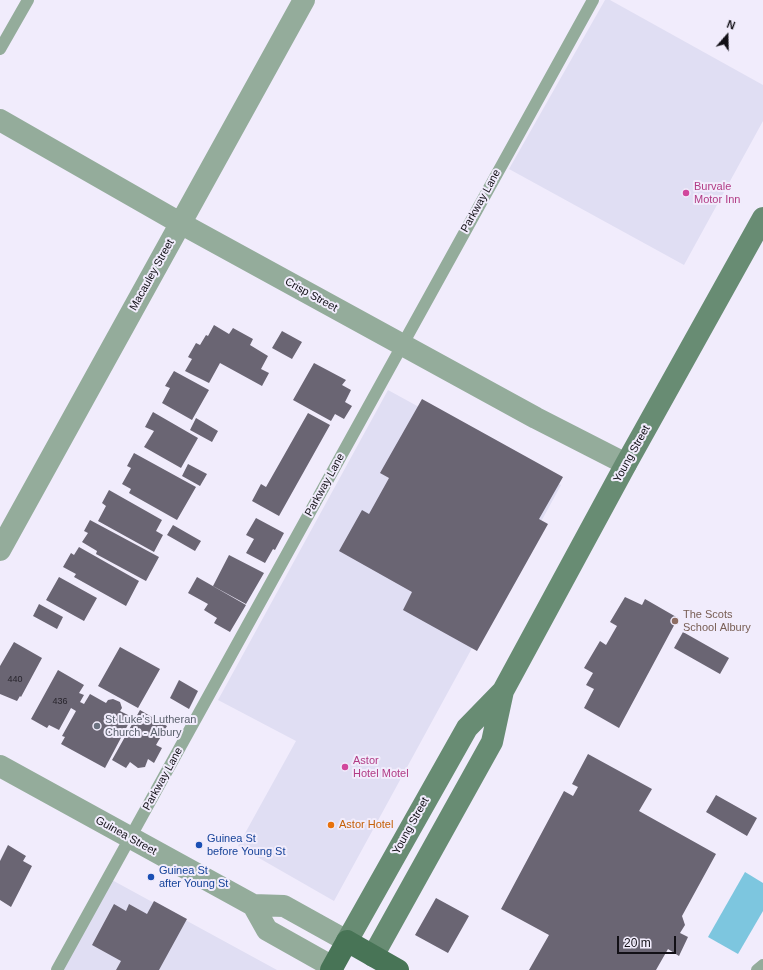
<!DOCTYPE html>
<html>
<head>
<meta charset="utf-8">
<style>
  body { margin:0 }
  #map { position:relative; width:763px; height:970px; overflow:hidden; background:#f1ecfc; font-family:Arial,sans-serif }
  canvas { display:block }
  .north { position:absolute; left:707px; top:16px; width:40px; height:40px; -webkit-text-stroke:3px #f1ecfc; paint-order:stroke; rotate:20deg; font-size:11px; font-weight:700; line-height:16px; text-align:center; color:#121016 }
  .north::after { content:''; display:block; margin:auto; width:14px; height:18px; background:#121016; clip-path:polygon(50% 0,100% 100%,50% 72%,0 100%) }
  .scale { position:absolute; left:617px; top:936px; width:59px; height:18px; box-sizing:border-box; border:2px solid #121016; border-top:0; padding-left:5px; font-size:12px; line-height:14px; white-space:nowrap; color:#121016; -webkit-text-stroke:3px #f1ecfc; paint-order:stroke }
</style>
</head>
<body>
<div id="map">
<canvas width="763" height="970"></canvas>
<div class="north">N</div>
<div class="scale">20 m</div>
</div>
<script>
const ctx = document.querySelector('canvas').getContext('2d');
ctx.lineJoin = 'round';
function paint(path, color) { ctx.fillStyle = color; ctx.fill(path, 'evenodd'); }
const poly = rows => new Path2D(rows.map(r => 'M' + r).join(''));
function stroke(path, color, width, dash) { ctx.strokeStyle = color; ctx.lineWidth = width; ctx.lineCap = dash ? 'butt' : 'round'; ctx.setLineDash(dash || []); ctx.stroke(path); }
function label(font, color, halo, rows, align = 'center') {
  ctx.font = font + ' Arial,sans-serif'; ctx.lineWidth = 4; ctx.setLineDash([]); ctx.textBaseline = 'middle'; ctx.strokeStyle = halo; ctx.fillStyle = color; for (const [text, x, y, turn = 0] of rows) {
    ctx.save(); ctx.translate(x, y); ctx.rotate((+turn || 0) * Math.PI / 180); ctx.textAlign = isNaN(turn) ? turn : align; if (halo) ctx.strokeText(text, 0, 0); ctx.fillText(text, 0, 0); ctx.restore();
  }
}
const commercial = poly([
  [605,0,610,0,763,85,763,121,684,265,509,169],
  [388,390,561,485,334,901,238,846,296,741,218,700],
  [112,880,277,970,62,970]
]);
const water = poly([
  [745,872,763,883,763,911,738,954,708,937]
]);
const building = poly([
  [214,325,229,334,233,328,253,339,250,345,268,356,261,369,269,373,262,386,220,363,209,383,185,371,192,359,188,357,196,343,200,345,206,335,208,336],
  [282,331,302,342,292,359,272,348],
  [314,363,346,380,342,385,351,390,345,402,352,406,344,419,335,414,331,421,293,400],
  [174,371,209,390,192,420,162,403,170,388,165,386],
  [422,399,563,477,539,519,548,524,477,651,403,610,412,592,339,551,362,510,369,514,389,478,380,473],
  [153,412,198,438,181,468,144,447,154,431,145,427],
  [308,413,330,425,279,516,252,501,261,484,266,487],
  [196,418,218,431,212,442,190,430],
  [134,453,196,487,177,520,129,493,131,489,122,484,131,468,127,466],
  [188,464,207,474,200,486,182,476],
  [109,490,162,520,156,531,163,535,154,552,98,521,106,506,102,503],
  [256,518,284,533,275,550,273,549,265,563,246,553,254,539,246,535],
  [90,520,159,557,146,581,96,554,97,551,82,542,88,533,84,531],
  [173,525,201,541,195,551,167,535],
  [79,547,139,581,126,606,74,577,76,574,63,567,71,553,74,555],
  [229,555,264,573,246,604,213,586],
  [59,577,97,598,84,621,46,600],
  [197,577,246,605,230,632,214,623,217,618,204,610,208,604,188,593],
  [625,597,642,605,645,599,678,618,619,728,584,708,594,689,586,685,593,673,584,668,600,641,606,645,617,626,610,622],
  [39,604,63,617,57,629,33,616],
  [683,632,729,658,720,674,674,648],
  [14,642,42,658,21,697,20,696,17,701,0,694,0,666],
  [120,647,160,669,138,708,98,686],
  [58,670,84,685,79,693,84,695,80,702,84,704,90,694,106,703,108,700,113,699,120,702,122,708,120,711,132,717,105,768,61,744,65,737,62,736,76,711,71,708,59,730,49,725,47,728,31,719],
  [179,680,198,691,189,709,170,698],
  [140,710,167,726,156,745,162,748,154,763,148,759,145,767,138,768,130,762,126,768,112,760],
  [588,754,652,789,639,811,716,854,682,916,685,925,680,933,688,937,679,956,668,949,656,970,529,970,549,935,501,909,564,791,573,796,578,787,572,784],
  [716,795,757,818,747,836,706,812],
  [8,845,26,856,23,861,32,866,11,907,0,900,0,861],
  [436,898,469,916,448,953,415,935],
  [154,901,187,919,159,970,116,970,121,961,92,945,114,904,126,911,129,904,147,914]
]);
const service = poly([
  [0,49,28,0],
  [57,970,593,0],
  [757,970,763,965]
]);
const minor = poly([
  [0,120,180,223,536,418,626,464],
  [0,550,304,0]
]);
const tertiary = poly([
  [0,766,253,905,284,906,347,941],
  [253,905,267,930,333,967]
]);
const secondary = poly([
  [347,941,467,728,503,691,626,464,763,218],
  [373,956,492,742,503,691]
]);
const primary = poly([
  [331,970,347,941,398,970]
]);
const markers = [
  [686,193,4,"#d1479c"],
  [675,621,4,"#8d6e63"],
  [97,726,4,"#6b7280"],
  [345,767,4,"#d1479c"],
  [331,825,4,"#e8710a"],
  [199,845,4,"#1a4fb4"],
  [151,877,4,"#1a4fb4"]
];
const numberNames = [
  ["440",15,680],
  ["436",60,702]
];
const hotelNames = [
  ["Burvale",694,187],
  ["Motor Inn",694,200],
  ["Astor",353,761],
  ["Hotel Motel",353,774]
];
const streetNames = [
  ["Parkway Lane",481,201,-61],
  ["Macauley Street",152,275,-61],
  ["Crisp Street",311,295,29],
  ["Young Street",632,454,-61],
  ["Parkway Lane",325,485,-61],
  ["Parkway Lane",163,779,-61],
  ["Young Street",411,826,-61],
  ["Guinea Street",126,836,29]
];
const educationNames = [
  ["The Scots",683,615],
  ["School Albury",683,628]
];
const worshipNames = [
  ["St Luke's Lutheran",105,720],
  ["Church - Albury",105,733]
];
const foodNames = [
  ["Astor Hotel",339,825]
];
const transitNames = [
  ["Guinea St",207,839],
  ["before Young St",207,852],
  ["Guinea St",159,871],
  ["after Young St",159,884]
];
paint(commercial, '#e0def3');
paint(water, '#7dc6df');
paint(building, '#6a6573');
stroke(service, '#94ac9b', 12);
stroke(minor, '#94ac9b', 22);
stroke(tertiary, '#94ac9b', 22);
stroke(secondary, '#688c73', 22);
stroke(primary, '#487456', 22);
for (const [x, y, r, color] of markers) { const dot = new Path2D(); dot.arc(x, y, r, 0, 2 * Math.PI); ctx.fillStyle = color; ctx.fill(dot); stroke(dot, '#f1ecfc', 1.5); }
label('9px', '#28252d', null, numberNames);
label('11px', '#b23c85', '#f1ecfc', hotelNames, 'left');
label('11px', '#121016', '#f1ecfc', streetNames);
label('11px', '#785e54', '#f1ecfc', educationNames, 'left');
label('11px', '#5b616d', '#f1ecfc', worshipNames, 'left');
label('11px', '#c56008', '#f1ecfc', foodNames, 'left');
label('11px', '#164399', '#f1ecfc', transitNames, 'left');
</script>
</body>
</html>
